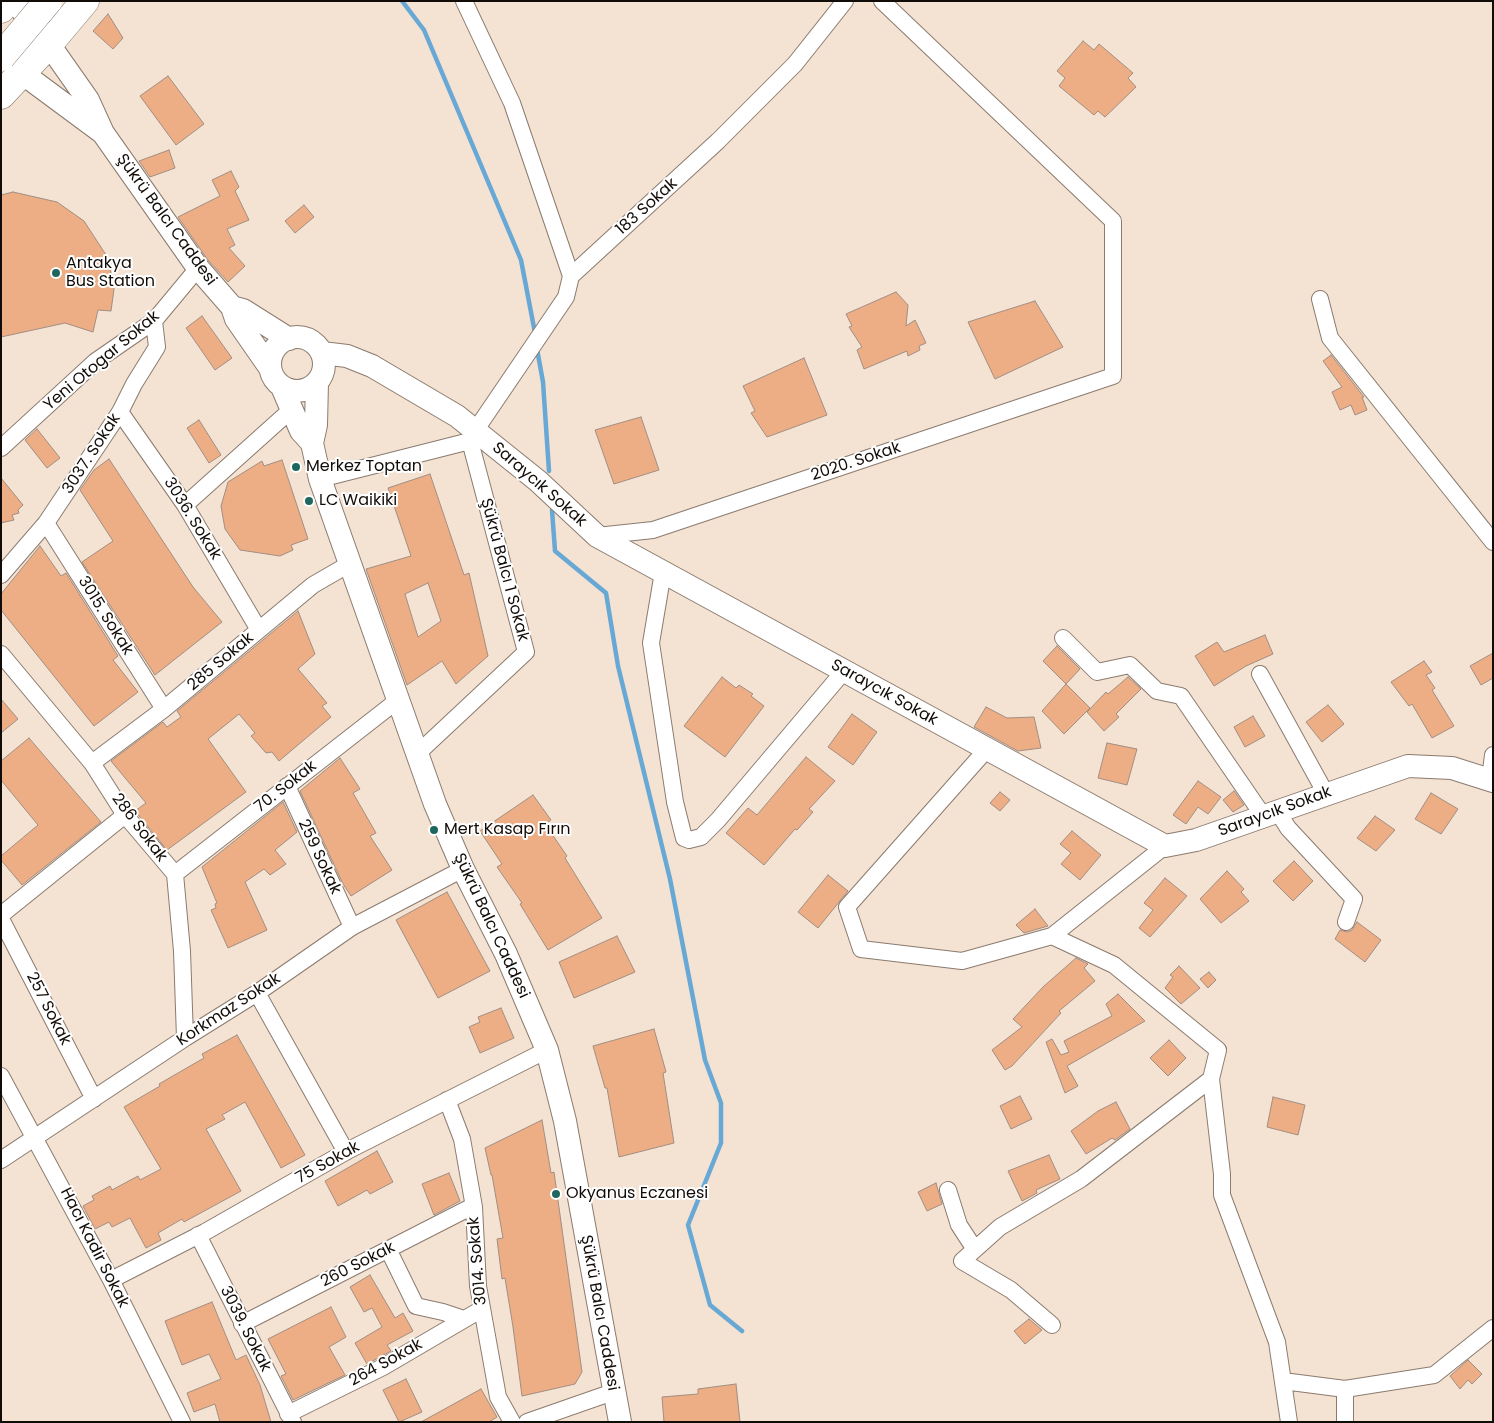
<!DOCTYPE html>
<html>
<head>
<meta charset="utf-8">
<style>
  body { margin:0 }
  #map { position:relative; width:1494px; height:1423px; overflow:hidden; background:#f4e2d3; font-family:Poppins,sans-serif }
  canvas { display:block }
  .frame { position:absolute; inset:0; border:2px solid #120c08; pointer-events:none }
</style>
</head>
<body>
<div id="map">
<canvas width="1494" height="1423"></canvas>
<div class="frame"></div>
</div>
<script>
const ctx = document.querySelector('canvas').getContext('2d');
ctx.lineJoin = 'round';
const poly = rows => new Path2D(rows.map(r => 'M' + r).join(''));
function stroke(path, color, width, dash) { ctx.strokeStyle = color; ctx.lineWidth = width; ctx.lineCap = dash ? 'butt' : 'round'; ctx.setLineDash(dash || []); ctx.stroke(path); }
function paint(path, color) { ctx.fillStyle = color; ctx.fill(path, 'evenodd'); }
function label(font, color, halo, rows, align = 'center') {
  ctx.font = font + ' Poppins,sans-serif'; ctx.lineWidth = 4; ctx.setLineDash([]); ctx.textBaseline = 'middle'; ctx.strokeStyle = halo; ctx.fillStyle = color; for (const [text, x, y, turn = 0] of rows) {
    ctx.save(); ctx.translate(x, y); ctx.rotate((+turn || 0) * Math.PI / 180); ctx.textAlign = isNaN(turn) ? turn : align; if (halo) ctx.strokeText(text, 0, 0); ctx.fillText(text, 0, 0); ctx.restore();
  }
}
const stream = poly([
  [402,1,424,30,521,260,535,333],
  [537,349,543,382,549,471],
  [552,510,555,551,606,593,618,666,670,879,705,1060,721,1103,721,1143,688,1225,710,1305,742,1331]
]);
const building = poly([
  [108,14,123,38,113,49,93,31,108,14],
  [1083,41,1094,50,1099,44,1133,73,1128,78,1136,87,1105,117,1098,111,1094,115,1059,86,1065,78,1057,71,1083,41],
  [168,76,204,124,176,145,140,96,168,76],
  [169,150,175,168,150,177,139,161,169,150],
  [231,171,239,187,235,191,249,220,227,229,235,245,229,248,245,266,228,282,208,260,178,217,220,196,212,180,231,171],
  [13,192,57,202,84,221,108,258,114,289,111,311,98,310,93,332,65,323,1,337,1,195,13,192],
  [304,205,314,217,295,233,285,221,304,205],
  [896,292,908,305,906,326,915,320,926,343,919,346,920,350,908,356,907,351,864,369,857,350,862,347,849,327,852,326,846,314,896,292],
  [1035,301,1063,347,995,379,968,322,1035,301],
  [202,316,232,358,215,370,186,328,202,316],
  [1331,355,1364,397,1362,397,1367,410,1355,415,1351,405,1340,410,1332,392,1342,387,1323,361,1331,355],
  [804,358,827,415,767,437,751,413,755,411,743,386,804,358],
  [641,417,659,470,614,484,595,430,641,417],
  [199,420,221,455,209,463,187,428,199,420],
  [37,429,60,458,47,468,25,440,37,429],
  [109,459,193,587,222,622,155,675,82,562,113,541,80,490,94,470,109,459],
  [282,460,308,539,291,545,293,550,280,556,240,550,225,529,221,506,228,482,262,461,264,466,282,460],
  [430,474,464,575,469,573,488,656,456,684,442,661,407,685,366,569,411,556,388,488,430,474],
  [428,583,441,621,418,637,405,594,428,583],
  [1,478,23,505,18,510,19,513,12,515,14,520,1,523,1,478],
  [40,546,61,576,66,573,118,656,113,660,138,692,94,726,1,610,1,594,40,546],
  [298,611,315,654,298,669,327,703,322,706,331,717,279,761,272,752,266,753,251,736,255,733,239,714,208,739,246,792,167,850,135,811,146,803,111,761,163,722,167,727,181,717,177,711,298,611],
  [1265,635,1273,654,1246,666,1214,686,1195,656,1217,642,1224,652,1265,635],
  [1057,646,1080,669,1066,684,1043,661,1057,646],
  [1493,653,1493,678,1481,685,1470,666,1493,653],
  [1424,661,1432,672,1426,675,1435,688,1432,690,1454,726,1432,738,1412,704,1409,706,1391,682,1424,661],
  [722,677,736,688,739,685,753,694,751,696,764,706,725,757,684,726,722,677],
  [1128,677,1141,689,1116,714,1119,717,1104,731,1087,712,1106,692,1108,694,1128,677],
  [1066,684,1090,708,1064,734,1042,711,1066,684],
  [1,699,18,719,1,733,1,699],
  [1328,705,1344,724,1322,742,1306,722,1328,705],
  [986,707,1007,718,1034,717,1041,748,1018,751,974,727,986,707],
  [852,714,877,732,853,765,828,747,852,714],
  [1253,716,1265,736,1245,747,1234,727,1253,716],
  [29,738,101,822,22,885,1,860,1,856,38,825,1,780,1,761,29,738],
  [1107,743,1137,749,1127,785,1098,778,1107,743],
  [806,757,835,781,809,809,813,812,797,830,795,829,764,865,726,833,748,808,757,815,806,757],
  [340,758,360,789,353,793,376,833,370,836,392,870,351,896,343,884,300,791,340,758],
  [1198,781,1221,797,1208,814,1198,807,1186,824,1173,815,1198,781],
  [1234,791,1244,805,1233,812,1223,800,1234,791],
  [1000,792,1010,800,1000,811,990,803,1000,792],
  [1431,793,1458,809,1441,834,1415,819,1431,793],
  [533,795,551,820,545,824,567,856,565,858,602,918,548,950,520,904,522,903,497,867,502,864,480,831,533,795],
  [283,802,297,832,275,850,286,864,270,875,264,869,245,882,267,930,228,948,211,910,216,908,215,904,217,903,202,867,283,802],
  [1375,816,1395,830,1376,851,1357,838,1375,816],
  [1072,831,1101,855,1080,880,1061,864,1071,853,1060,844,1072,831],
  [1294,861,1313,881,1293,901,1273,881,1294,861],
  [1227,871,1244,889,1241,892,1249,901,1221,923,1200,899,1227,871],
  [828,875,848,891,818,928,798,912,828,875],
  [1165,878,1187,896,1150,937,1139,928,1153,910,1144,903,1165,878],
  [447,892,490,971,438,998,396,920,447,892],
  [1035,909,1048,926,1024,933,1016,925,1035,909],
  [1357,922,1381,940,1365,962,1335,939,1340,930,1347,932,1352,930,1357,922],
  [617,936,635,972,574,998,559,962,617,936],
  [1076,958,1088,964,1084,968,1095,981,1059,1011,1061,1013,1012,1066,1005,1070,992,1050,1022,1027,1013,1019,1043,987,1076,958],
  [1179,966,1200,988,1181,1004,1165,988,1173,977,1170,975,1179,966],
  [1209,972,1216,980,1208,988,1200,979,1209,972],
  [1118,994,1145,1021,1067,1066,1078,1086,1065,1093,1046,1042,1052,1039,1061,1055,1069,1052,1064,1041,1112,1016,1106,1004,1118,994],
  [501,1008,514,1038,480,1053,469,1027,480,1022,478,1017,501,1008],
  [654,1029,666,1072,663,1073,674,1143,619,1157,607,1088,605,1088,593,1046,654,1029],
  [237,1035,305,1155,281,1168,245,1102,222,1115,225,1119,206,1129,241,1191,184,1222,182,1219,158,1233,161,1240,146,1248,130,1218,112,1227,109,1222,95,1229,83,1206,94,1200,92,1196,110,1186,112,1190,138,1176,140,1180,161,1169,124,1107,160,1086,159,1084,204,1058,202,1054,237,1035],
  [1169,1040,1186,1058,1168,1076,1150,1058,1169,1040],
  [1020,1096,1032,1119,1011,1129,1000,1106,1020,1096],
  [1273,1097,1305,1105,1298,1135,1267,1127,1273,1097],
  [1116,1102,1130,1129,1115,1140,1112,1138,1086,1154,1071,1131,1098,1111,1116,1102],
  [542,1120,551,1173,554,1172,582,1372,575,1384,522,1396,513,1327,505,1278,502,1279,497,1239,503,1238,492,1175,491,1175,485,1148,542,1120],
  [377,1151,393,1182,370,1194,367,1190,338,1206,325,1181,377,1151],
  [1049,1155,1060,1179,1036,1190,1037,1193,1022,1201,1008,1171,1049,1155],
  [449,1173,460,1201,434,1215,422,1184,449,1173],
  [936,1183,942,1204,927,1211,918,1192,936,1183],
  [370,1275,395,1318,403,1313,413,1331,387,1345,391,1351,367,1364,355,1343,382,1327,372,1308,364,1312,350,1287,370,1275],
  [212,1302,236,1360,246,1355,260,1385,271,1422,220,1422,215,1404,194,1412,187,1393,221,1379,209,1354,182,1365,165,1321,212,1302],
  [331,1307,346,1337,329,1347,345,1375,293,1400,281,1376,286,1374,268,1339,331,1307],
  [1029,1319,1042,1330,1025,1344,1014,1331,1029,1319],
  [1468,1360,1482,1374,1472,1384,1468,1380,1460,1389,1450,1376,1468,1360],
  [406,1379,422,1412,399,1422,383,1390,406,1379],
  [736,1384,740,1422,664,1422,662,1397,698,1394,698,1389,736,1384],
  [481,1389,497,1417,489,1422,421,1422,481,1389]
]);
const street = poly([
  [464,1,512,103,571,276],
  [1320,299,1330,338,1493,542],
  [120,412,185,505,259,630],
  [1,448,96,361,154,321,198,268],
  [320,479,470,441],
  [185,505,292,409],
  [46,523,164,709],
  [597,536,653,530,1113,376,1113,221,882,1],
  [663,572,651,643,675,802,684,838,689,840,701,837,718,820,844,671],
  [1,575,46,523,120,412,134,384,157,347,154,321],
  [1063,638,1097,672,1130,665,1157,691,1181,696,1264,817],
  [1,654,92,763,125,815,175,874,182,951,185,1038],
  [1260,674,1326,794],
  [987,749,847,907,861,949,962,961,1052,936],
  [417,754,526,652,470,441,475,431,566,297,571,276,718,141,795,64,845,1],
  [92,763,164,709,313,585,351,563],
  [1490,779,1493,755],
  [287,786,352,927],
  [1278,812,1288,828,1354,899,1346,922],
  [1165,846,1052,936,1114,965,1218,1050,1211,1079,1222,1174,1222,1195,1277,1342,1289,1422],
  [175,874,398,700],
  [1,915,125,815],
  [1,919,94,1099],
  [257,993,346,1152],
  [1,1076,111,1280,182,1422],
  [447,1100,462,1139,474,1207,478,1286,498,1397,512,1422],
  [1,1160,185,1038,257,993,352,927,463,869],
  [948,1190,959,1225,974,1248],
  [198,1235,293,1422],
  [388,1249,416,1306,443,1312,464,1319],
  [111,1280,205,1232,349,1150,547,1050],
  [242,1324,473,1206],
  [1052,1325,1011,1290,962,1261,1000,1227,1081,1179,1211,1079],
  [1283,1381,1345,1389,1434,1375,1493,1328],
  [288,1414,383,1367,482,1309],
  [527,1422,613,1392],
  [1345,1422,1345,1389]
]);
const secondary = poly([
  [14,1,41,33,88,100,103,133,198,268,232,307,236,319,270,368],
  [11,59,22,73,103,133],
  [232,307,243,310,289,339],
  '270 364a27 27 0 1 1 54 0a27 27 0 1 1-54 0Z',
  [322,353,347,356,372,366,457,416,538,481,597,536,1165,846,1196,840,1408,766,1452,768,1493,781],
  [317,382,316,425,312,443,320,479,435,804,463,869,506,954,547,1050,565,1121,620,1422],
  [282,387,301,431,312,443]
]);
const highway = poly([
  [1,9,8,1],
  [1,95,48,45,85,1]
]);
const highwayBridge = poly([
  [1,57,48,1]
]);
const markers = [
  [56,273,5,"#1e675e"],
  [296,467,5,"#1e675e"],
  [309,501,5,"#1e675e"],
  [434,830,5,"#1e675e"],
  [556,1194,5,"#1e675e"]
];
const streetNames = [
  ["183 Sokak",647,207,-42],
  ["Şükrü Balcı Caddesi",166,220,54],
  ["Yeni Otogar Sokak",102,361,-40],
  ["3037. Sokak",92,454,-57],
  ["2020. Sokak",856,462,-18],
  ["Saraycık Sokak",539,485,41],
  ["3036. Sokak",192,519,58],
  ["Şükrü Balcı 1 Sokak",504,570,75],
  ["3015. Sokak",105,616,58],
  ["285 Sokak",221,662,-40],
  ["Saraycık Sokak",884,693,29],
  ["70. Sokak",286,787,-38],
  ["Saraycık Sokak",1275,812,-20],
  ["286 Sokak",139,828,53],
  ["259 Sokak",319,857,65],
  ["Şükrü Balcı Caddesi",491,926,65],
  ["257 Sokak",48,1009,63],
  ["Korkmaz Sokak",229,1010,-33],
  ["75 Sokak",328,1163,-29],
  ["Hacı Kadir Sokak",94,1248,63],
  ["3014. Sokak",478,1261,-95],
  ["260 Sokak",358,1265,-27],
  ["Şükrü Balcı Caddesi",599,1313,80],
  ["3039. Sokak",245,1329,63],
  ["264 Sokak",386,1363,-29]
];
const poiNames = [
  ["Antakya",66,264],
  ["Bus Station",66,282],
  ["Merkez Toptan",306,467],
  ["LC Waikiki",319,501],
  ["Mert Kasap Fırın",444,830],
  ["Okyanus Eczanesi",566,1194]
];
stroke(stream, '#68a8d5', 4.5);
paint(building, '#edad85');
stroke(building, '#a08e82', 1);
stroke(street, '#8b7b6e', 18);
stroke(secondary, '#8b7b6e', 24);
stroke(highway, '#8b7b6e', 29);
stroke(street, '#fff', 16);
stroke(secondary, '#fff', 22);
stroke(highway, '#fff', 28);
stroke(highwayBridge, '#8b7b6e', 29, []);
stroke(highwayBridge, '#fff', 28);
for (const [x, y, r, color] of markers) { const dot = new Path2D(); dot.arc(x, y, r, 0, 2 * Math.PI); ctx.fillStyle = color; ctx.fill(dot); stroke(dot, '#fff', 2); }
label('16px', '#120c08', '#fff', streetNames);
label('16px', '#120c08', '#fff', poiNames, 'left');
</script>
</body>
</html>
